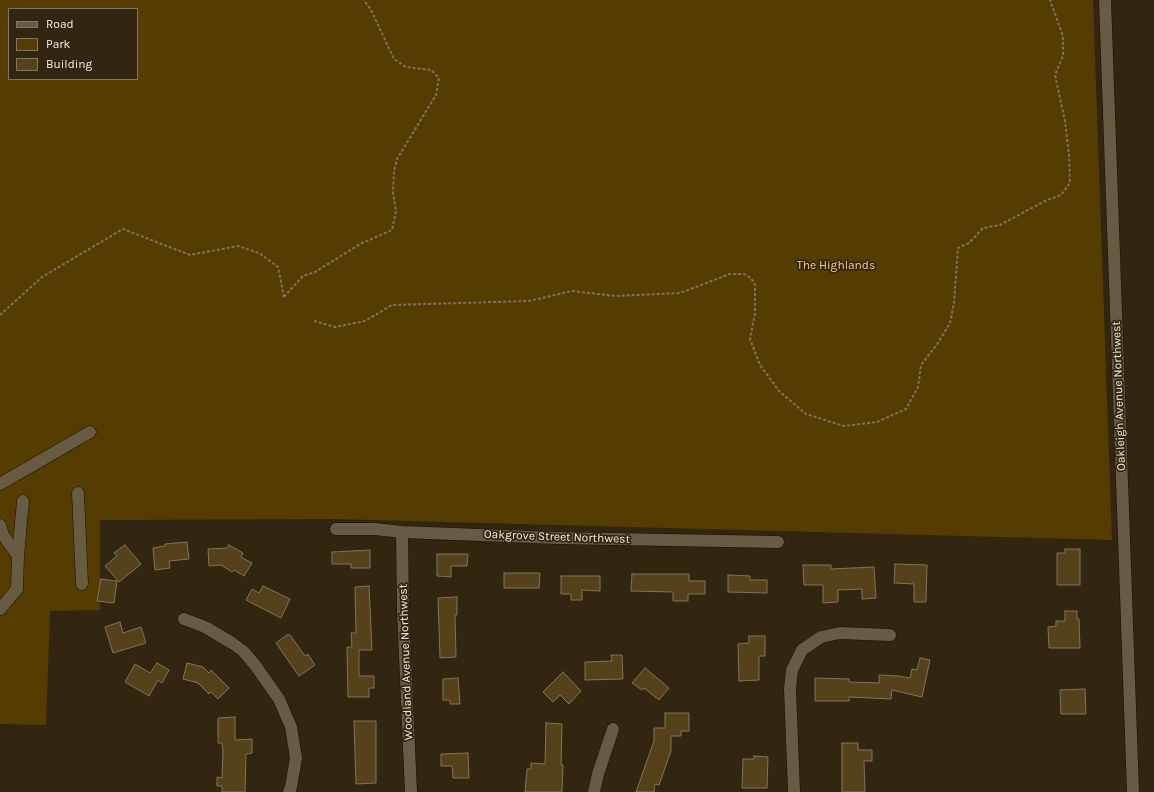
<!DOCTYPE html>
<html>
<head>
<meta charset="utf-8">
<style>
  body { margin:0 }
  #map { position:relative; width:1154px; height:792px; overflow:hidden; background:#322610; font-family:Karla,sans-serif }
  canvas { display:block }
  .legend { position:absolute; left:8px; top:8px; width:130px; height:72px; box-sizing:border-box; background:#322610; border:1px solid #807663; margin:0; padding:5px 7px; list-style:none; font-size:12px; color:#f5eee0 }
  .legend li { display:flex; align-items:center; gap:8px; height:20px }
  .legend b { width:20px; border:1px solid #807663 }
</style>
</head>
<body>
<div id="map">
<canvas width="1154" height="792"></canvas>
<ul class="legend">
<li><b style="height:5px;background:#675b43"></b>Road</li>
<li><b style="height:11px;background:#553d02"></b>Park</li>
<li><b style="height:11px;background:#56421a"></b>Building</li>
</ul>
</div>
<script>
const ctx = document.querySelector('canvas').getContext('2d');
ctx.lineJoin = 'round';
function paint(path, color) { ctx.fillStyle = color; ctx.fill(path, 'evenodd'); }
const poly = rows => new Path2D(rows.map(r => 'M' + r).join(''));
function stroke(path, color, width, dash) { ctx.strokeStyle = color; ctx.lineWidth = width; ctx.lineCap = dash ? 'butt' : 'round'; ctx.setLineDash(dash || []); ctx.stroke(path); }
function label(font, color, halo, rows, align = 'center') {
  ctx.font = font + ' Karla,sans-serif'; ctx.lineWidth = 3.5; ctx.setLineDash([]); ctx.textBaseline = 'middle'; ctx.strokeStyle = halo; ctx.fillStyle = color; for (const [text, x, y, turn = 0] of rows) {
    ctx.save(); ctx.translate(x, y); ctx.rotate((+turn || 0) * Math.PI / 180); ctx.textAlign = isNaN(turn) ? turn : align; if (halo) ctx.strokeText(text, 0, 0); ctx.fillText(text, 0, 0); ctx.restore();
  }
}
const green = poly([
  [0,0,1093,0,1112,540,335,519,100,520,100,610,50,611,46,725,0,724],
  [9,9,137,9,137,79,9,79]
]);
const building = poly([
  [187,542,189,559,169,561,170,568,155,570,153,548,165,546,165,544,187,542],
  [125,545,141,564,119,582,105,566,117,556,114,553,125,545],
  [229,545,243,553,241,557,252,563,244,576,234,570,232,572,221,565,209,566,208,549,227,548,229,545],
  [1065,549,1080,549,1080,585,1057,585,1057,553,1065,553,1065,549],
  [370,550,370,568,351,568,351,564,332,564,332,552,370,550],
  [437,554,468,554,467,566,451,566,451,577,437,576,437,554],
  [895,564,927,565,926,602,914,602,914,584,894,583,895,564],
  [803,565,831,565,831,569,874,567,876,598,862,599,862,589,838,590,838,602,823,603,823,585,804,585,803,565],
  [504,573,540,573,539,588,504,588,504,573],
  [632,574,689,574,689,581,705,581,705,594,688,594,688,601,673,601,673,592,631,591,632,574],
  [728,575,750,576,750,580,767,580,767,593,728,592,728,575],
  [561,576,600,576,600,591,582,590,582,600,571,600,571,594,561,594,561,576],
  [101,579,117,581,114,603,97,601,101,579],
  [263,586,290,599,281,618,246,600,252,589,259,593,263,586],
  [369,586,372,650,359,650,359,676,374,676,374,688,369,688,369,697,348,697,347,647,352,647,351,633,356,633,355,587,369,586],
  [457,597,457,615,455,615,456,657,440,658,438,598,457,597],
  [1065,611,1077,611,1077,619,1079,619,1080,648,1049,648,1048,627,1056,626,1056,621,1065,621,1065,611],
  [120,622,123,633,141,627,146,643,113,653,105,627,120,622],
  [287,635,290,635,305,656,308,654,315,665,299,676,276,643,287,635],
  [749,636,765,636,765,656,759,656,759,680,739,681,738,644,749,643,749,636],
  [611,655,622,655,623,679,585,680,585,662,612,661,611,655],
  [920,658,930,660,922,697,892,690,891,699,849,697,849,701,815,701,815,678,849,679,849,682,879,683,879,675,898,676,910,678,912,669,917,670,920,658],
  [157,663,169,670,162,683,158,680,149,696,125,682,135,664,150,673,157,663],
  [187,663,203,667,209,673,211,670,229,688,218,699,211,692,209,694,198,683,183,679,187,663],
  [645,668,669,688,659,700,644,688,642,690,632,683,645,668],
  [563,672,581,691,569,704,560,695,553,702,543,692,563,672],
  [458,678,460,704,450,704,450,700,443,700,443,679,458,678],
  [1085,689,1086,714,1061,714,1060,690,1085,689],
  [665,713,689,713,689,731,681,731,681,736,671,736,671,751,659,785,655,784,654,792,636,792,654,741,654,728,665,728,665,713],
  [235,717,235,740,252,739,252,753,246,754,245,792,222,792,222,786,217,786,217,777,222,778,223,751,222,743,218,743,218,718,235,717],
  [354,721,376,721,376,783,356,784,354,721],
  [546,723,562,724,561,765,563,765,562,792,525,792,527,769,531,769,531,763,545,764,546,723],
  [842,743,858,743,858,750,872,750,872,761,864,761,865,792,842,792,842,743],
  [468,753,469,778,453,778,452,766,441,766,441,754,468,753],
  [754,756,768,757,767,788,742,788,743,759,754,759,754,756]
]);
const path = poly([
  [284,297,303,276,315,272,362,243,392,230,396,211,393,193,394,171,397,159,436,95,439,78,431,70,406,67,394,59,371,10,364,0],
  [0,315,42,277,123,229,190,255,238,246,259,253,278,267,284,297],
  [314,321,335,327,365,321,392,305,529,301,572,291,615,296,680,293,730,274,744,274,751,278,755,285,755,313,750,339,760,365,779,391,806,414,844,426,877,422,906,409,918,387,921,365,938,343,950,323,954,303,958,248,969,243,983,228,1000,225,1047,200,1061,195,1070,183,1069,155,1065,121,1055,75,1063,56,1063,36,1050,0]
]);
const minor = poly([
  [1105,0,1133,792],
  [0,484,90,432],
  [78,493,82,584],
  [0,525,3,535,18,556,17,589,0,609],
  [336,529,375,529,402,532,558,538,778,542],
  [402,532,403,610,411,792],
  [18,556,23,501],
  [184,619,205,627,232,643,243,651,255,665,279,699,291,727,296,758,291,787,289,792],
  [594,792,598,774,613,729],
  [794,792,790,689,792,670,802,650,821,637,840,633,890,635]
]);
const parkNames = [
  ["The Highlands",836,266]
];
const streetNames = [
  ["Oakleigh Avenue Northwest",1119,396,-92],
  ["Oakgrove Street Northwest",557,537,2],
  ["Woodland Avenue Northwest",406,662,-92]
];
paint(green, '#553d02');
paint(building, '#56421a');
stroke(building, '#81745b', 1);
stroke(minor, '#190f00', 13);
stroke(path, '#7d7360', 2, [3, 2]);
stroke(minor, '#675b43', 12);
label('12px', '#f9d081', '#322610', parkNames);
label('12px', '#f5eee0', '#322610', streetNames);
</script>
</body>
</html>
